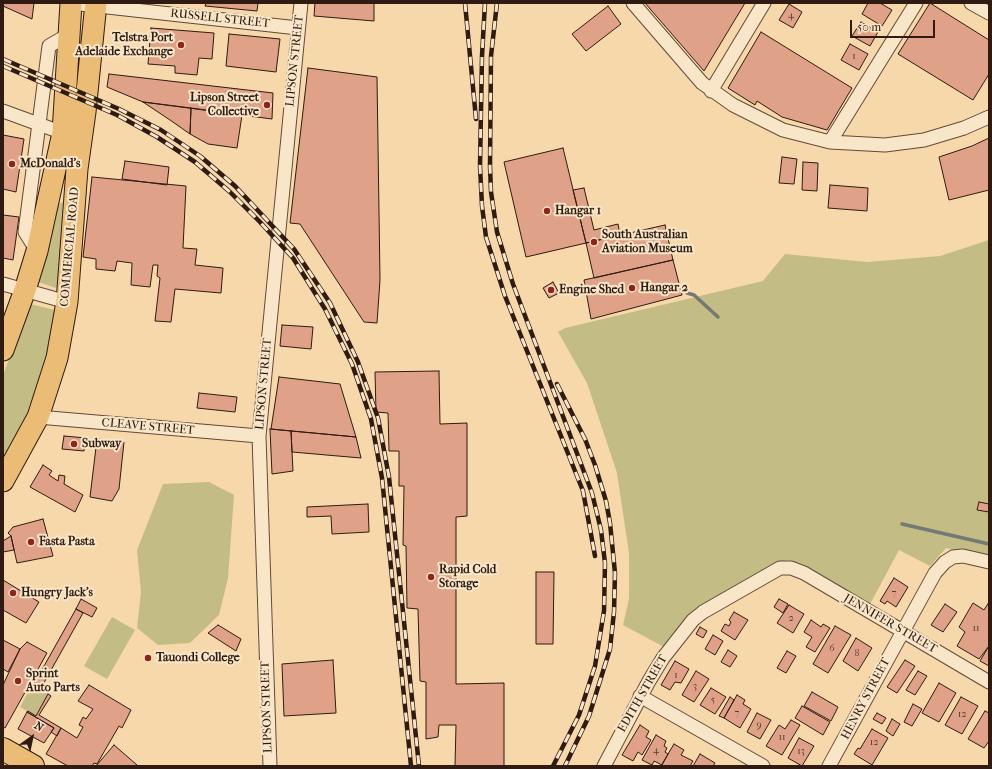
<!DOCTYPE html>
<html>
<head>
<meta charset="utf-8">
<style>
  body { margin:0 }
  #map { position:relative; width:992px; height:769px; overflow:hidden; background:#f6d8ab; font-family:"IM FELL French Canon",serif }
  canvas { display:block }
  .frame { position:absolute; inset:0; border:4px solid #2f1b11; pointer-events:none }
  .north { position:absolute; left:12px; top:717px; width:40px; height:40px; -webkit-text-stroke:3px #f9e6c8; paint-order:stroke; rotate:33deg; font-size:11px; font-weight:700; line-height:16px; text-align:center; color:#2f1b11 }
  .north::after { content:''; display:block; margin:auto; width:14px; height:18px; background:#2f1b11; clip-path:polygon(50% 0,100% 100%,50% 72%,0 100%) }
  .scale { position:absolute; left:850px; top:20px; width:85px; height:18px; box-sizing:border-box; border:2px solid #2f1b11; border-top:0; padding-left:5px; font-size:12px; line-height:14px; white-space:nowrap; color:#2f1b11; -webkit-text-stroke:3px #f9e6c8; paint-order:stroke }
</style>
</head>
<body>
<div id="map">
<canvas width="992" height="769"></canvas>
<div class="frame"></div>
<div class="north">N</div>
<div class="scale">50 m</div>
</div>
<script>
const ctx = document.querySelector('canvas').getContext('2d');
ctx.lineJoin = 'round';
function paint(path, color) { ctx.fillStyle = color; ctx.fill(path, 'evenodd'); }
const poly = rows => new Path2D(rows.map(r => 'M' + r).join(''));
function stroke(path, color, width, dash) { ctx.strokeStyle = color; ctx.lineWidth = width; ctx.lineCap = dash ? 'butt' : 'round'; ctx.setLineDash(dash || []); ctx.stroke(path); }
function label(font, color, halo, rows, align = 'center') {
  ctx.font = font + ' "IM FELL French Canon",serif'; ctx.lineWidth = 4; ctx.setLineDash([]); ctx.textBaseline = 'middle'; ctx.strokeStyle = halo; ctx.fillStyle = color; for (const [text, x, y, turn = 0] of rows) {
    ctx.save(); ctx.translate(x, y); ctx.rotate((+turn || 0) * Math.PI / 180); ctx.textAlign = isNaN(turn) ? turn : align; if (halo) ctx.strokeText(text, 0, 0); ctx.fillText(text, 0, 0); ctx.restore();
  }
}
const green = poly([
  [54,202,63,203,58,286,56,288,38,282],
  [989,240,989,558,946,548,930,566,899,550,869,606,797,563,788,560,700,607,666,648,623,625,629,599,629,553,617,473,587,383,558,332,565,328,763,281,785,254,867,262,940,256],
  [30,304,55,310,48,355,31,406,3,459,3,376,26,309],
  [209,482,234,495,228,578,219,615,190,643,158,645,137,628,141,592,137,550,163,484],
  [112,617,135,630,107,679,84,666],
  [32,685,48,694,36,716,20,707]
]);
const stream = poly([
  [687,293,694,295,718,317],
  [902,524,989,544]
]);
const building = poly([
  [3,3,34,3,32,19,3,6,3,3],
  [206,3,258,3,257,11,205,6,206,3],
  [315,3,374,3,374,21,314,16,315,3],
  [645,3,745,3,704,71,645,3],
  [868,3,880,3,892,10,882,26,862,14,868,3],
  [930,3,989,40,989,74,973,100,898,54,930,3],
  [789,4,802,12,793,28,779,20,789,4],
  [608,6,621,24,586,51,572,34,608,6],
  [861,22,878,32,870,46,852,36,861,22],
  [151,28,214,33,212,59,199,58,197,75,175,73,175,66,148,64,151,28],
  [761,32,852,88,827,130,782,117,757,101,755,105,728,88,761,32],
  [229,34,280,39,276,72,226,66,229,34],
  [850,44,868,54,859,70,841,60,850,44],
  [308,68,377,77,380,280,377,323,364,322,300,224,290,223,308,68],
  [109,74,273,93,272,119,143,102,107,87,109,74],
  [143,102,191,108,190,134,170,120,143,102],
  [191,108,242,115,237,148,208,144,190,134,191,108],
  [3,135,24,139,16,192,3,189,3,135],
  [989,138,989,190,949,200,939,157,972,146,989,138],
  [563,148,586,243,526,257,504,162,563,148],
  [782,157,797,159,794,184,779,183,782,157],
  [125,161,169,167,167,185,122,179,125,161],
  [803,162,818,163,817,191,802,190,803,162],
  [92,177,186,186,183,248,197,249,195,265,223,268,221,293,175,289,171,322,155,321,160,278,157,276,158,265,153,265,150,287,131,285,132,263,117,261,115,271,96,269,96,259,83,257,92,177],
  [830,185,868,188,867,211,828,208,830,185],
  [584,188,594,230,618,224,620,235,586,243,573,190,584,188],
  [3,215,19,217,13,260,3,258,3,215],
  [665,225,673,260,594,278,586,243,665,225],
  [673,260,682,295,591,319,584,280,673,260],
  [553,282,559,293,549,298,543,288,553,282],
  [282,325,313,327,311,349,280,346,282,325],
  [439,371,440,424,467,423,467,516,456,517,456,684,504,683,504,766,455,766,456,725,439,725,438,737,426,739,426,682,420,681,418,609,407,608,406,546,403,545,404,486,399,486,399,451,389,451,388,413,376,412,375,372,439,371],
  [279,377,340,384,356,437,271,429,279,377],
  [199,393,237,397,235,412,197,408,199,393],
  [270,429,291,431,293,471,272,474,270,429],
  [291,431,356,437,361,458,292,452,291,431],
  [64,436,86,438,84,451,62,449,64,436],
  [97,439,124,442,119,489,112,501,90,497,97,439],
  [43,465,52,471,49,475,58,481,59,475,65,476,64,484,83,495,75,512,30,487,43,465],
  [979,502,989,504,989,512,977,510,979,502],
  [368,504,369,532,332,534,331,516,307,517,307,507,368,504],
  [43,519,53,556,17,563,11,536,8,533,13,527,43,519],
  [11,536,14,550,3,552,3,541,11,536],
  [536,572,554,572,553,644,536,644,536,572],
  [894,578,908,587,896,607,887,601,885,604,880,601,894,578],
  [3,580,39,602,26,623,3,610,3,580],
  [81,599,97,608,92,617,76,609,81,599],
  [779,599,788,604,783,613,774,607,779,599],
  [989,602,989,646,979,659,957,646,965,632,959,627,973,603,984,610,989,602],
  [945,604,957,612,943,632,931,625,945,604],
  [789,605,804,614,793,633,777,623,789,605],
  [76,609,83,613,41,688,34,684,76,609],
  [734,612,748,620,735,640,721,631,725,624,729,626,731,622,729,620,734,612],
  [811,620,821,627,823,624,830,628,815,652,806,647,812,637,804,632,811,620],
  [218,625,241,639,236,651,208,633,218,625],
  [835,626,851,635,828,673,813,664,835,626],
  [700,627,707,631,703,638,696,634,700,627],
  [713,635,723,641,715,655,705,649,713,635],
  [856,638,872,648,858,671,843,661,856,638],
  [3,640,20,649,8,672,3,669,3,640],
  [27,642,47,653,5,728,3,727,3,685,20,649,27,642],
  [989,646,989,666,980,661,989,646],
  [728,650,737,656,730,667,721,662,728,650],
  [787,651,796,656,786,673,777,668,787,651],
  [333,660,336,713,284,716,282,664,333,660],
  [905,660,915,666,897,693,887,687,905,660],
  [675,661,689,669,681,683,675,682,670,690,661,685,675,661],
  [696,671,709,679,694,702,682,695,696,671],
  [918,671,927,676,915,695,906,690,918,671],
  [939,683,956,693,939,722,922,713,939,683],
  [89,685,131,710,122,728,119,726,97,764,94,763,92,766,68,766,46,754,61,728,77,738,83,727,79,725,83,717,86,719,93,709,78,701,89,685],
  [711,688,726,697,715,714,700,705,711,688],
  [812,692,838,707,831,721,804,706,812,692],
  [48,694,51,696,39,715,61,728,57,736,51,732,54,728,27,712,28,711,36,716,48,694],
  [737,695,745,700,743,704,751,709,740,728,724,718,737,695],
  [730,697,734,700,724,718,719,716,730,697],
  [961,697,978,706,962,734,945,725,961,697],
  [913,704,922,709,912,726,904,722,913,704],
  [802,706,830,722,823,735,795,718,802,706],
  [985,711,989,713,989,741,984,748,968,739,985,711],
  [27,712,54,728,44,743,18,729,27,712],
  [757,713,771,720,760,739,747,732,757,713],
  [877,713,886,718,882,724,873,719,877,713],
  [892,719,900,724,893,736,886,731,892,719],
  [791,720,800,725,782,755,766,746,779,725,785,729,791,720],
  [640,725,649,731,646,737,651,740,642,755,638,752,633,761,622,755,640,725],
  [872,729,888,738,872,765,854,754,858,748,860,749,872,729],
  [656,735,666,741,664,746,667,748,665,752,668,754,662,765,654,761,652,765,642,760,656,735],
  [799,738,814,746,802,766,788,758,799,738],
  [674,744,684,750,681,755,693,761,690,766,661,766,674,744],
  [114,745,137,765,137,766,96,766,114,745],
  [700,754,715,763,713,766,693,766,700,754]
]);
const street = poly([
  [71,3,298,28],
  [633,3,702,83,733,105,783,130,830,142,885,145,924,140,964,128,989,117],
  [971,3,989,13],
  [711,91,764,3],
  [3,111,63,133],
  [830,142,916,3],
  [37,251,25,232,49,46,68,35],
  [3,284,67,302],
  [38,417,259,436],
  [640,696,763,766],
  [270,766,259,436,301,3],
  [604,766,649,681,663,658,693,620,703,612,780,568,791,568,804,573,989,682],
  [829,766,935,573,945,562,953,557,963,556,989,562]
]);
const primary = poly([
  [3,350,25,290,37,251,63,133,71,3],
  [3,481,38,417,57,358,67,302,77,169,85,112,96,3]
]);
const highway = poly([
  [3,749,33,766]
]);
const rail = poly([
  [465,3,476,119],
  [485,3,482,56,480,166,482,206,486,237,505,296,583,491,595,556],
  [497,3,491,56,490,166,491,192,497,232,513,284,592,493,601,530,605,563,604,611,595,666,579,715,553,766],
  [3,59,119,109,161,130,200,156,235,186,294,249,330,303,358,362,378,418,389,477,419,766],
  [3,66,117,115,157,137,195,162,230,192,260,222,293,258,325,309,352,364,371,419,382,478,411,766],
  [557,384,585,439,595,465,606,501,610,523,615,573,614,612,610,649,589,716,565,766]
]);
const markers = [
  [181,45,4,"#8f2418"],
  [267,105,4,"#8f2418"],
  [12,164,4,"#8f2418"],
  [547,211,4,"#8f2418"],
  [594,242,4,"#8f2418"],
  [632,288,4,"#8f2418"],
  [551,290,4,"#8f2418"],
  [74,444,4,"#8f2418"],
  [31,542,4,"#8f2418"],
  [431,577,4,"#8f2418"],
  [13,593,4,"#8f2418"],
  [148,658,4,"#8f2418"],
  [18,681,4,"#8f2418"]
];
const numberNames = [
  ["4",791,16],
  ["1",854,57],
  ["7",894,594],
  ["2",791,619],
  ["11",976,629],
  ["6",832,649],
  ["8",857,654],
  ["1",676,676],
  ["3",695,687],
  ["5",713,701],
  ["7",737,714],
  ["12",962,715],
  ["9",759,726],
  ["11",782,738],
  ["12",874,743],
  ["4",656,751],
  ["13",801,752]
];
const streetNames = [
  ["RUSSELL STREET",220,19,6],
  ["LIPSON STREET",295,61,-84],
  ["COMMERCIAL ROAD",70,247,-85],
  ["LIPSON STREET",264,384,-85],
  ["CLEAVE STREET",148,427,5],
  ["JENNIFER STREET",890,624,30],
  ["EDITH STREET",643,694,-60],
  ["HENRY STREET",866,699,-62],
  ["LIPSON STREET",267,707,-92]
];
const poiNames = [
  ["Telstra Port",173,38,"right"],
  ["Adelaide Exchange",173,52,"right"],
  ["Lipson Street",259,98,"right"],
  ["Collective",259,112,"right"],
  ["McDonald's",20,164],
  ["Hangar 1",555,211],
  ["South Australian",602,235],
  ["Aviation Museum",602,249],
  ["Hangar 2",640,288],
  ["Engine Shed",559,290],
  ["Subway",82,444],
  ["Fasta Pasta",39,542],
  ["Rapid Cold",439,570],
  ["Storage",439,584],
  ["Hungry Jack's",21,593],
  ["Tauondi College",156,658],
  ["Sprint",26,674],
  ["Auto Parts",26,688]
];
paint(green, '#c3bc84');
stroke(stream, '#737973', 3.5);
paint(building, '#e0a189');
stroke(building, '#2f1b11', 1);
stroke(street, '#614a38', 15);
stroke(primary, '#2f1b11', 23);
stroke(highway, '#2f1b11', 24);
stroke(street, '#f9e6c8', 13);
stroke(primary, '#ebbc76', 21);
stroke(highway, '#ebbc76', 22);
stroke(rail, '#2f1b11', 4.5);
stroke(rail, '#f9e6c8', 3, [9]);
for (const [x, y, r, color] of markers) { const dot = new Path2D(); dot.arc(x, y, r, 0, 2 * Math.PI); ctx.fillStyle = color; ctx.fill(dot); stroke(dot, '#f9e6c8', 1.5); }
label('10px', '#5b3c2f', null, numberNames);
label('12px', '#2f1b11', '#f9e6c8', streetNames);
label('bold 12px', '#2f1b11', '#f9e6c8', poiNames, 'left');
</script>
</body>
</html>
